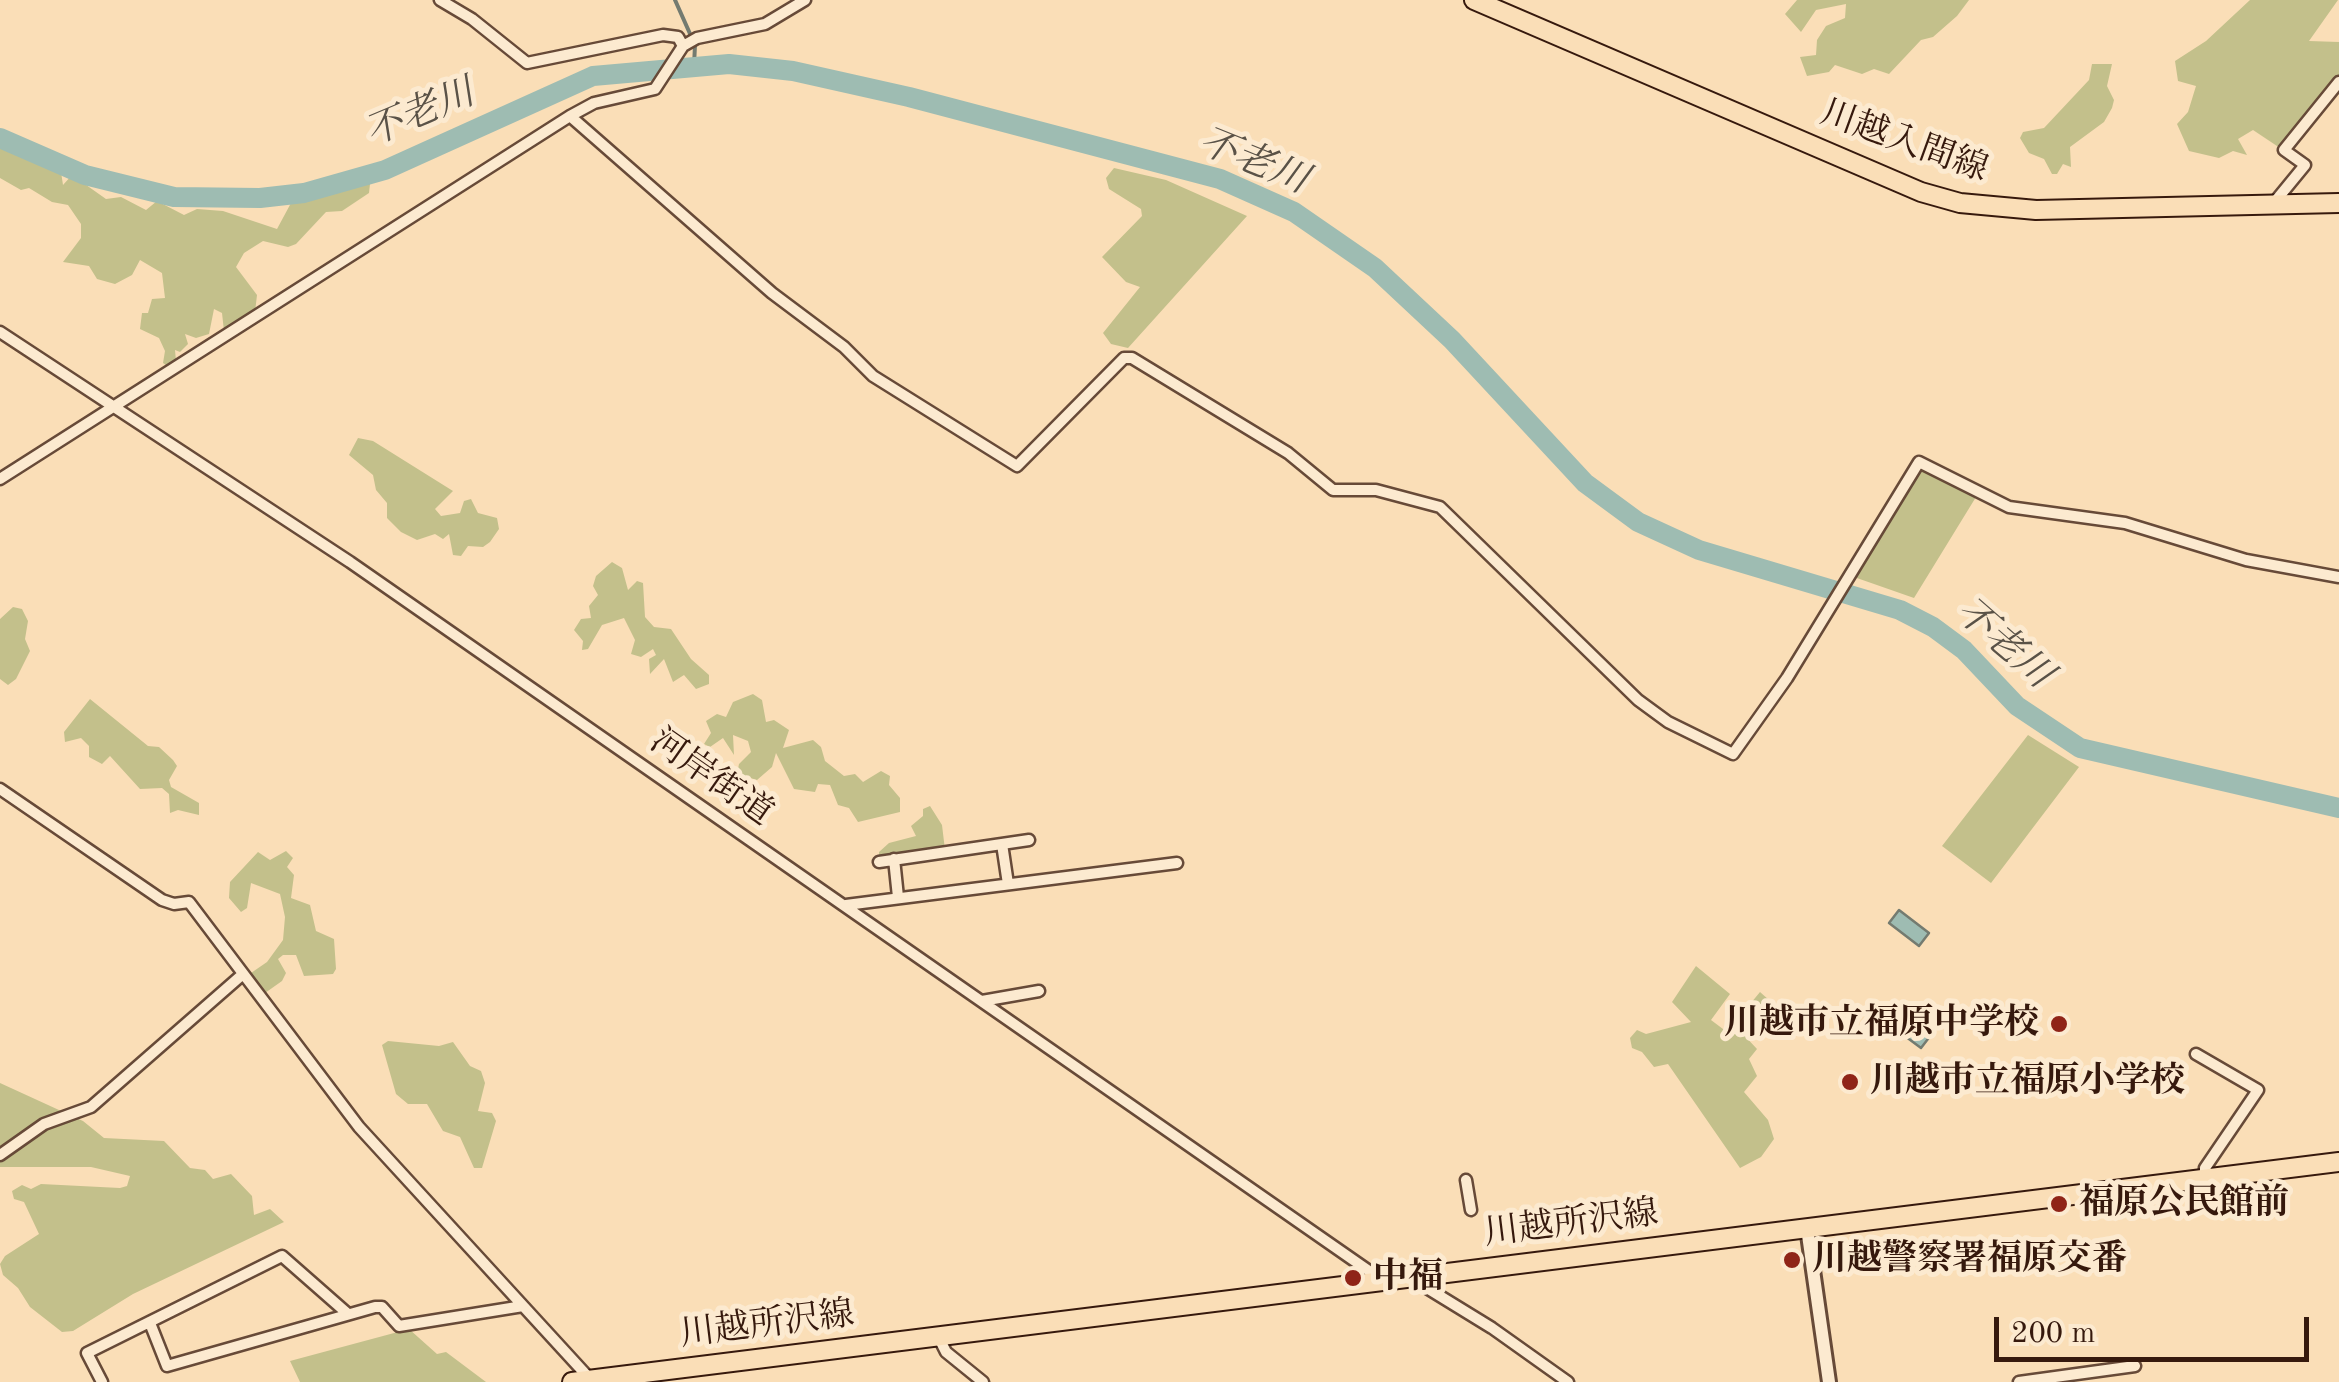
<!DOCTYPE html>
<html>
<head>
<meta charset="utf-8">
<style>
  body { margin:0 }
  #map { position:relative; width:2339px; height:1382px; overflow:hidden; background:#fadeb7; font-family:"Old Standard TT",serif }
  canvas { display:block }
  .scale { position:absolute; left:1994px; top:1317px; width:315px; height:45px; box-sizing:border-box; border:5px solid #36190d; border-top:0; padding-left:12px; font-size:30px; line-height:35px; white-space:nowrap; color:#36190d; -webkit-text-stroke:8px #fcead0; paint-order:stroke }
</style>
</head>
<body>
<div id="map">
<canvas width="2339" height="1382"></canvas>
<div class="scale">200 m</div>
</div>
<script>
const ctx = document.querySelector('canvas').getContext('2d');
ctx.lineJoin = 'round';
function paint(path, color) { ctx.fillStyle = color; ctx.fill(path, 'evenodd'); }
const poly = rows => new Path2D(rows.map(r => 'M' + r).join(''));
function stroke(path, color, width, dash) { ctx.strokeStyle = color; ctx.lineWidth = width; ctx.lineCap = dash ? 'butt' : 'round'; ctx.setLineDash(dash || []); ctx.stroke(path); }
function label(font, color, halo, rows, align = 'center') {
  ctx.font = font + ' "Old Standard TT","Noto Serif JP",serif'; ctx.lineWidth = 10; ctx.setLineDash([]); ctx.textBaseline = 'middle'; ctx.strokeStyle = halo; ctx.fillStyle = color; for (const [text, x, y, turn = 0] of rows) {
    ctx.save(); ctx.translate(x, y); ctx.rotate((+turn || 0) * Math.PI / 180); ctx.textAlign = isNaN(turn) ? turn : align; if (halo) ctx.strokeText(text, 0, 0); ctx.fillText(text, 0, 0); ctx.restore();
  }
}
const green = poly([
  [1797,0,1969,0,1957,16,1933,37,1921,40,1889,74,1874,69,1862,74,1835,65,1829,72,1807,76,1800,57,1816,55,1817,40,1826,26,1845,18,1846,4,1816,10,1801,32,1785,14],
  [2250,0,2338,0,2309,41,2339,42,2339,76,2280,148,2253,130,2238,139,2247,155,2233,151,2219,158,2189,151,2177,124,2188,112,2196,86,2178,81,2175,61,2206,41],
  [2092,64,2112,64,2107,86,2114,100,2112,108,2104,122,2070,147,2071,167,2063,164,2057,174,2052,174,2044,159,2029,153,2020,138,2023,132,2044,128,2089,80],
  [0,144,53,166,61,172,63,185,72,175,106,199,121,197,146,210,157,201,184,215,197,209,223,211,277,229,291,203,309,201,318,184,335,187,354,177,370,184,369,193,342,211,326,212,296,244,288,247,263,241,244,253,236,267,257,295,255,312,224,331,222,313,214,309,209,334,196,338,185,334,188,344,180,352,175,350,176,361,169,367,163,363,165,351,159,338,140,329,142,313,148,313,152,299,165,298,162,273,140,260,132,275,115,284,97,279,89,266,63,262,81,238,81,224,68,205,52,202,29,188,21,190,0,178],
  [1114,168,1166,180,1247,216,1128,348,1111,344,1103,333,1140,287,1126,282,1102,257,1142,216,1141,209,1109,189,1106,178],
  [358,438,373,441,453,491,435,509,441,516,460,513,464,501,471,499,478,513,497,518,499,529,490,542,483,547,468,546,461,556,453,555,449,534,443,539,435,534,417,540,401,532,387,518,387,503,376,490,373,475,349,455],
  [1925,467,1976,497,1914,598,1854,577,1916,474],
  [612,562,622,568,628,590,637,581,643,583,645,617,654,627,671,629,691,659,709,675,709,684,696,689,684,675,673,682,664,659,650,674,649,659,656,655,653,649,641,657,631,654,635,640,624,618,602,625,588,649,582,650,583,641,574,630,581,619,591,618,589,606,598,595,593,586,596,576],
  [13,607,22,609,28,621,25,639,30,651,16,679,8,685,0,679,0,619],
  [753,694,762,700,766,722,774,720,789,730,783,748,813,740,821,747,825,761,844,776,855,774,863,782,881,771,890,776,889,785,900,798,900,812,858,822,849,808,838,805,830,785,818,784,815,792,794,789,776,753,772,767,757,780,737,774,739,764,751,752,748,741,733,735,734,755,723,738,710,747,704,744,711,733,706,721,717,714,726,717,733,702],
  [90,699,148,746,159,747,173,760,177,766,169,780,171,787,199,803,199,815,178,810,170,813,169,794,162,788,140,789,110,756,102,764,89,757,89,746,81,738,65,742,64,732],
  [2028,735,2079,767,1991,883,1942,846],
  [930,806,942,825,945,850,908,864,879,859,879,852,889,843,916,836,911,826,923,816,923,809],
  [286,851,293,858,287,867,294,875,291,898,310,905,316,931,334,939,336,969,333,974,304,976,296,955,283,955,278,959,286,973,282,981,265,993,251,973,267,962,283,940,285,917,280,894,251,883,247,908,241,912,229,898,230,882,258,852,270,860],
  [1696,966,1730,994,1711,1020,1727,1032,1760,992,1769,1000,1743,1034,1757,1049,1749,1059,1757,1076,1744,1092,1768,1120,1774,1139,1761,1157,1740,1168,1668,1064,1654,1067,1642,1052,1632,1048,1630,1038,1637,1030,1646,1034,1691,1022,1672,1002],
  [388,1041,439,1046,453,1042,470,1066,481,1071,485,1083,478,1111,492,1113,496,1121,482,1168,474,1168,460,1137,443,1131,427,1104,408,1104,396,1094,382,1045],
  [0,1083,83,1121,104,1138,164,1141,190,1168,205,1170,213,1179,231,1174,252,1196,254,1215,270,1209,284,1222,133,1294,73,1331,62,1332,30,1307,18,1288,3,1275,0,1264,5,1256,39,1234,24,1202,14,1199,12,1191,22,1185,31,1189,41,1184,120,1188,127,1186,130,1176,91,1167,0,1167],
  [409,1329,437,1354,446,1352,486,1382,300,1382,290,1361]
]);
const water = poly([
  [1899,910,1929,933,1919,946,1889,923,1899,910],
  [1900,1012,1931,1035,1921,1048,1890,1025,1900,1012]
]);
const stream = poly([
  [675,0,695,45,694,66]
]);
const river = poly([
  [0,138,85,175,174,197,260,198,304,193,385,170,593,76,729,64,793,71,909,97,1220,179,1294,212,1375,268,1452,340,1585,483,1638,522,1699,550,1900,610,1933,627,1964,650,2017,706,2080,748,2339,808]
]);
const minor = poly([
  [440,0,472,19,527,63,663,35,678,37,683,46],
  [570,116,772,293,844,347,873,376,1017,466,1124,358,1132,358,1288,453,1333,490,1376,490,1440,507,1638,700,1668,722,1733,754,1787,678,1919,462,2009,507,2125,523,2246,560,2339,577],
  [2273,204,2305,165,2284,150,2339,82],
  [0,332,350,562,1382,1280],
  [0,479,570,116,594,103,655,89,683,46,697,38,765,24,805,0],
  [0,789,162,900,174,904,189,902,359,1127,590,1379],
  [1002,844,1008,884],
  [894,859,898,897],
  [879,862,1029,840],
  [846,905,1177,863],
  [982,1001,1039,991],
  [2196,1054,2258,1090,2205,1168,2205,1178],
  [0,1155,44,1124,91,1107,243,974],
  [1466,1180,1471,1210],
  [1409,1277,1492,1328,1568,1382],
  [150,1323,167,1366,375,1307,382,1307,399,1326,523,1306],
  [938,1336,946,1352,983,1382],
  [102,1382,87,1353,282,1256,348,1314],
  [2019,1382,2135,1366]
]);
const tertiary = poly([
  [1807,1228,1829,1382]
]);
const primary = poly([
  [1474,0,1921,192,1960,203,2036,210,2339,203],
  [572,1382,2339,1162]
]);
const markers = [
  [2059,1024,10,"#8f2418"],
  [1850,1082,10,"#8f2418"],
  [2059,1204,10,"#8f2418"],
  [1792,1260,10,"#8f2418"],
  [1353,1278,10,"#8f2418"]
];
const streetNames = [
  ["川越入間線",1904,142,20],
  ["河岸街道",711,778,35],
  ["川越所沢線",1571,1224,-7],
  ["川越所沢線",767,1325,-7]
];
const poiNames = [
  ["川越市立福原中学校",2039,1024,"right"],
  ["川越市立福原小学校",1870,1082],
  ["福原公民館前",2079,1204],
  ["川越警察署福原交番",1812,1260],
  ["中福",1373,1278]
];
const waterNames = [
  ["不老川",420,114,-23],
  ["不老川",1253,162,22],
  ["不老川",2003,644,41]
];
paint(green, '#c3c08b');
paint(water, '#9ebcb2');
stroke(water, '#747b70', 2.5);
stroke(stream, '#747b70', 4);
stroke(river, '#9ebcb2', 20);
stroke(minor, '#674a38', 15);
stroke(tertiary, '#674a38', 18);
stroke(primary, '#36190d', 22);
stroke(minor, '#fcead0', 10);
stroke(tertiary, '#fcead0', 12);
stroke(primary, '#fadeb7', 18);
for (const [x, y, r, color] of markers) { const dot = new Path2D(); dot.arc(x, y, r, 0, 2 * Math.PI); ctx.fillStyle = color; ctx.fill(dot); stroke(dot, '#fcead0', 4); }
label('35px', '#36190d', '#fcead0', streetNames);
label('bold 35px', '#36190d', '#fcead0', poiNames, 'left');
label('italic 38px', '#5a5247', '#fcead0', waterNames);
</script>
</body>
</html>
